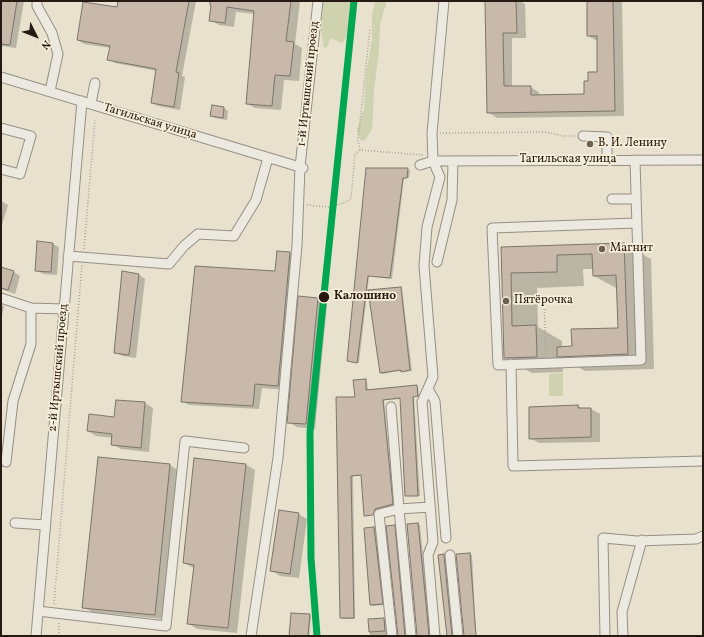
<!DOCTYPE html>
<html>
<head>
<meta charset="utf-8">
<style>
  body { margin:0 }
  #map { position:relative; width:704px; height:637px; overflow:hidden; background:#e8e1ce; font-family:Vollkorn,serif }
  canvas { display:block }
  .frame { position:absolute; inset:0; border:2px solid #261a13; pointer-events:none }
  .north { position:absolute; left:16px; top:16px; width:40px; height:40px; -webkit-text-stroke:3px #f7efd9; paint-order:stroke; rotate:132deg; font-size:11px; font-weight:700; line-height:16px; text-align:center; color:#261a13 }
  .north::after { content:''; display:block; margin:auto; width:14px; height:18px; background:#261a13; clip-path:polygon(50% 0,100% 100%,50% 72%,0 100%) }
</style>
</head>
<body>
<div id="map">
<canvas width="704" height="637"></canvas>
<div class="frame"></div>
<div class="north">N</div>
</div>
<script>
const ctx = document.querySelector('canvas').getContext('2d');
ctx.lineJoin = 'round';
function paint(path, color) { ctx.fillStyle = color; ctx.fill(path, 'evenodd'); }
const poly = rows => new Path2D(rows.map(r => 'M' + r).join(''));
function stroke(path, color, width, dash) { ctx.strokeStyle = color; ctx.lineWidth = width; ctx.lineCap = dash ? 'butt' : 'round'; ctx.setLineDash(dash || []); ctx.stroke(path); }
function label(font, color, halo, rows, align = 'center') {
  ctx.font = font + ' Vollkorn,serif'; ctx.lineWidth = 3.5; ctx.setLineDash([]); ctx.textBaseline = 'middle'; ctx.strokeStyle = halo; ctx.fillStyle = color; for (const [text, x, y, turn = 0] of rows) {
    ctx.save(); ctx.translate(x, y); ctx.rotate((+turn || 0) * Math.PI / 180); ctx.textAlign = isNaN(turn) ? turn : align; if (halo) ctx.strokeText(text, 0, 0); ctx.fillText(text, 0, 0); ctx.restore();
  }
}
const green = poly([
  [323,1,355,1,354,18,350,32,342,43,330,38,328,46,324,49,321,29],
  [375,1,386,1,386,5,383,13,380,26,379,51,374,91,372,129,365,140,361,141,357,133,357,129,364,109,366,73,372,40,372,16],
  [563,373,563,396,549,396,549,374]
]);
const shadow = poly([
  [1,1,24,1,16,48,1,46],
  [119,1,196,1,182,76,185,77,180,110,158,106,152,103,157,71,115,63,109,59,111,48,84,44,78,40,118,8],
  [213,1,300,1,295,44,302,48,299,81,284,80,281,110,255,108,247,103,255,14,236,12,234,27,219,25,210,20],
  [486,1,520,1,525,4,526,38,512,38,512,87,530,87,539,92,539,96,585,95,589,82,598,72,597,41,588,36,588,1,622,1,624,116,497,118,488,112],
  [213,106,224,108,228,111,227,120,215,118,211,115],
  [367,169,410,170,409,178,404,178,392,279,369,276,359,363,349,361],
  [1,201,8,205,1,228],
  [53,244,59,247,57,275,43,274,36,270],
  [624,244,651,259,654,369,585,371,562,358,563,372,532,373,505,358,502,248],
  [583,269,594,269,594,276,618,289,619,329,573,347,562,348,562,341,538,327,537,288,584,286],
  [278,252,290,253,297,257,285,390,262,388,259,409,189,405,182,401,276,272],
  [1,268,14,272,20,276,15,294,1,289],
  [139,275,145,279,136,358,122,356,115,352],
  [401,288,402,289,412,371,404,372,402,370,383,374,381,373],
  [299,297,318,299,327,304,315,429,297,427,288,422],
  [1,304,4,307,1,319],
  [365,380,367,381,368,391,416,386,418,387,419,397,414,397,420,496,406,496,401,399,384,400,394,505,377,510,375,515,365,515,362,476,353,476,355,619,343,619,341,618,356,398],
  [145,403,153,408,149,452,121,449,112,444,113,438,96,436,88,431],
  [578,406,584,409,591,409,600,414,600,442,539,443,530,438,530,408],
  [195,459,246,465,255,470,237,633,197,629,188,623,194,568,184,563],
  [170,465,179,471,163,619,92,612,83,607],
  [298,514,307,519,299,578,280,576,271,570],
  [418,524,420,525,431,636,417,636],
  [394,526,396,527,406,636,398,636],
  [374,528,376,529,384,605,373,606,371,605],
  [470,554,472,555,476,636,465,636],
  [444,555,446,556,453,636,448,636,439,556],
  [309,615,311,616,309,636,290,636],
  [384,619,386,620,388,636,370,636,369,620]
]);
const building = poly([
  [1,1,17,1,10,45,1,44,1,1],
  [118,1,189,1,176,72,179,73,174,107,151,103,156,69,107,60,110,46,77,40,83,2,117,7,118,1],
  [210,1,291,1,286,41,294,42,290,76,275,75,272,106,246,104,254,11,227,7,225,23,209,21,211,5,210,5,210,1],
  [485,1,516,1,517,33,503,33,504,86,531,86,531,95,584,94,584,81,588,81,588,72,597,72,597,36,587,36,587,1,613,1,615,111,487,113,485,1],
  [212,105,224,107,223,118,210,116,212,105],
  [366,168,408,168,407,178,403,178,390,278,368,276,357,363,347,361,366,168],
  [37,241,53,243,51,272,35,271,37,241],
  [624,243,628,354,557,357,557,347,572,346,571,329,618,328,616,275,593,276,592,254,557,255,557,272,511,273,512,326,536,325,537,357,504,358,501,247,624,243],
  [277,251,290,252,278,386,255,384,253,406,181,402,195,266,275,271,277,251],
  [1,267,14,271,8,290,1,288,1,267],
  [122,271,139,274,129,355,114,353,122,271],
  [401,287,410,370,401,372,401,370,380,373,368,290,401,287],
  [298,296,318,298,306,424,287,423,298,296],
  [366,379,366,390,417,385,418,396,413,397,418,496,405,496,400,398,383,400,393,504,375,509,373,515,364,516,361,475,351,476,354,618,340,618,336,397,355,397,353,380,366,379],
  [116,400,145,402,141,448,111,445,112,434,87,431,89,414,114,417,116,400],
  [578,405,578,408,591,408,591,437,529,439,529,407,578,405],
  [98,457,170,464,155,615,82,608,98,457],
  [194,458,246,464,228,628,187,624,194,565,183,563,194,458],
  [279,510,299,513,290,574,270,571,279,510],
  [418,523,427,614,429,636,417,636,407,524,418,523],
  [395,525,405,636,398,636,386,526,395,525],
  [374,527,383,604,370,605,364,528,374,527],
  [470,553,476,636,464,636,456,554,470,553],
  [444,554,444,556,452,636,447,636,438,555,444,554],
  [291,613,310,614,308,636,289,636,291,613],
  [384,618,385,631,369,632,368,619,384,618]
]);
const path = poly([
  [699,1,703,7],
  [440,133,546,132,563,136,575,136],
  [360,150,358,141,370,28],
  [307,205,329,207,347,202,351,198,355,154,360,150,423,155],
  [84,249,95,120],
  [546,355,544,299,562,298],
  [54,604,82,265],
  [59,636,59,622]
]);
const minor = poly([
  [37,1,37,6,52,33,58,54,50,91],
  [1,77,303,168],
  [91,103,95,83],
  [1,128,31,136,20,174,1,169],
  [583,136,607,137,607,160],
  [635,160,641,360,498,365,492,228,636,223],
  [420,165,433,161,703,160],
  [612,199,636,199],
  [68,256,169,264,184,246,198,234,234,236,256,200,268,158],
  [437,262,452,200,453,161],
  [1,298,31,308,31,344,13,401,6,462],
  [31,308,64,309],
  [511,364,513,466,703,461],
  [428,389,435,401,446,538],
  [391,407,399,509,411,636],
  [15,523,45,525],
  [450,555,458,636],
  [38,611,166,626,185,441,244,448],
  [36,636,82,101],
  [251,636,278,458,297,245,300,167,318,1],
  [392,636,379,514,399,509,430,507],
  [435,636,428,555,433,542,422,402,433,377,424,266,427,227,440,177,433,161,432,133,444,1],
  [605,636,603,538,637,541,696,539,703,536],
  [623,636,622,612,642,540]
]);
const rail1 = poly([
  [317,636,311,558,310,432,354,1]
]);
const markers = [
  [590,144,4,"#6a6054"],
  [602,249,4,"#6a6054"],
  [324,297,6,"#261a13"],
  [506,301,4,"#6a6054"]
];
const streetNames = [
  ["1-й Иртышский проезд",309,84,-84],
  ["Тагильская улица",150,122,17],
  ["Тагильская улица",568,160],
  ["2-й Иртышский проезд",59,368,-85]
];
const poiNames = [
  ["В. И. Ленину",598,144],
  ["Магнит",610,249],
  ["Пятёрочка",514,301]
];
const stopNames = [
  ["Калошино",334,297]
];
paint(green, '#ced2af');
paint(shadow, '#0003');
paint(building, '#c8b9aa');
stroke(building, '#7a756a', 1);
stroke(minor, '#958f84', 11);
stroke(path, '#a7a39b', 1.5, [1, 2]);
stroke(minor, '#ece9e0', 9);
stroke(rail1, '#00a651', 7);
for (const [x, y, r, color] of markers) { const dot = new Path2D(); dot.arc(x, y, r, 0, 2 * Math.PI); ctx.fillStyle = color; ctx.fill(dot); stroke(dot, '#f7efd9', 1.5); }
label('12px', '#261a13', '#f7efd9', streetNames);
label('12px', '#261a13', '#f7efd9', poiNames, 'left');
label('bold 12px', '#261a13', '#f7efd9', stopNames, 'left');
</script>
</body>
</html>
